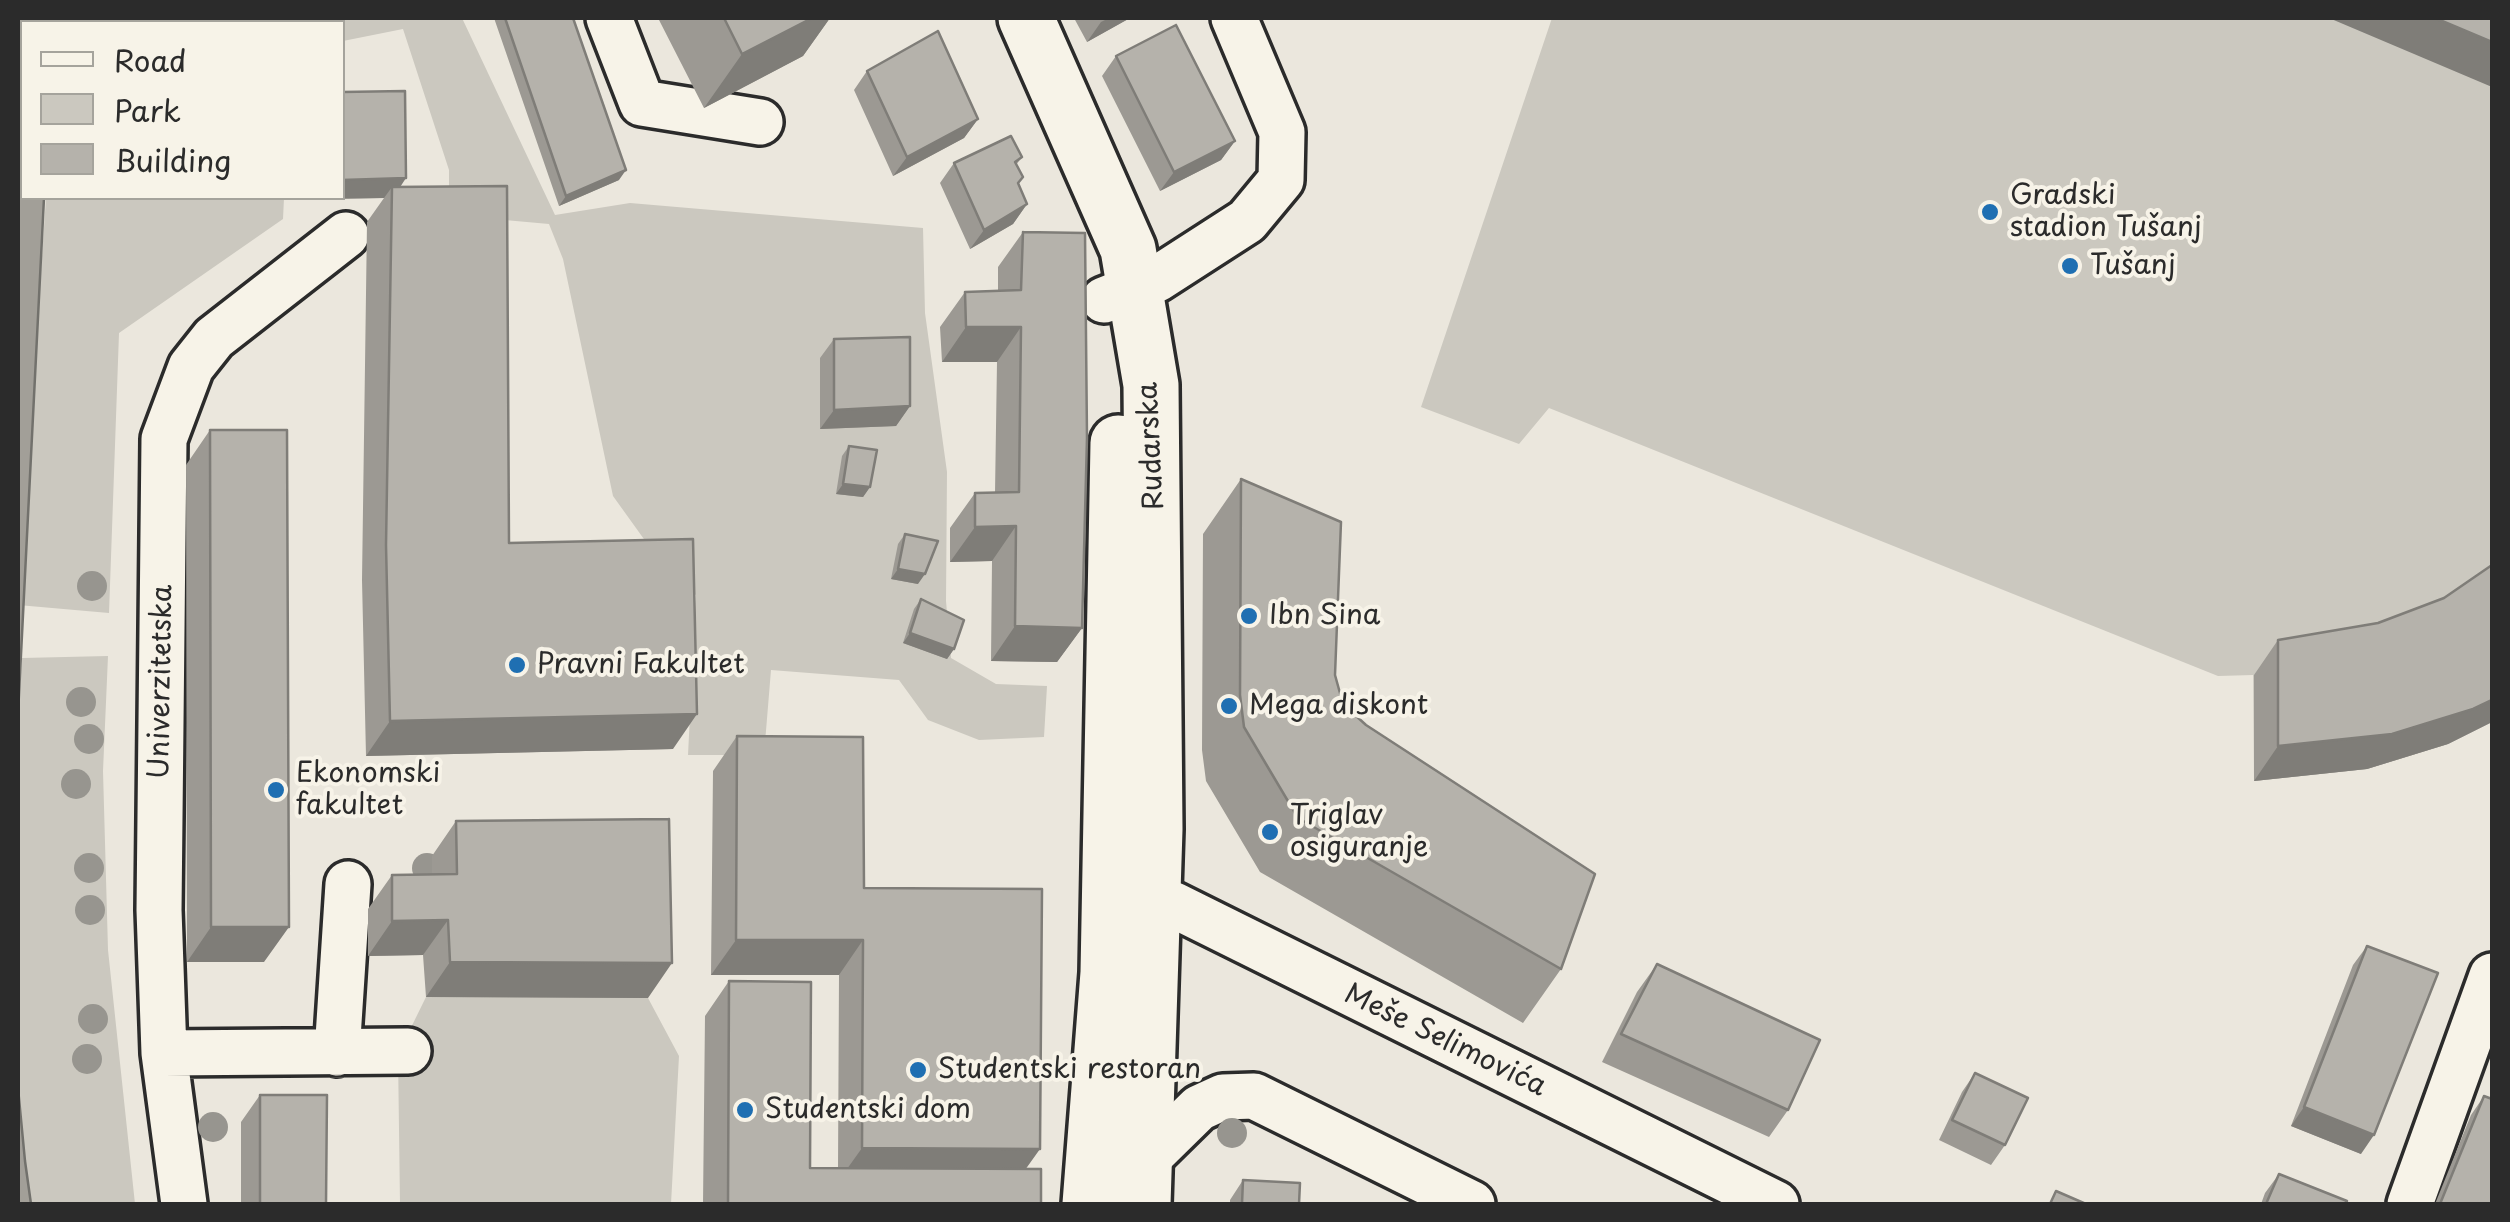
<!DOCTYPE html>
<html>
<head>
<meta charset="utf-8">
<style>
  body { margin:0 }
  #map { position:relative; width:2510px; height:1222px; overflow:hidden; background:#ebe7dd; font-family:"Playpen Sans",sans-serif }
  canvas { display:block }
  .frame { position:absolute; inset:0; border:20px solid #2b2b2b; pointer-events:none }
  .legend { position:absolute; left:20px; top:20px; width:325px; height:180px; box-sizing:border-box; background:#f7f3e8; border:2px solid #a5a39c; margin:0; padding:12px 18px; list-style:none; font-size:30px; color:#2b2b2b }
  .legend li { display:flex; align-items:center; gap:20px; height:50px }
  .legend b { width:50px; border:2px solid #a5a39c }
</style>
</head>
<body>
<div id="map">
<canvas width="2510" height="1222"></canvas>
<div class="frame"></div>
<ul class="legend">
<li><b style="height:12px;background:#f7f3e8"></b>Road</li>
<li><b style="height:28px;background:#cbc8bf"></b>Park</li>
<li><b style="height:28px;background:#b5b2ab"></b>Building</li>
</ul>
</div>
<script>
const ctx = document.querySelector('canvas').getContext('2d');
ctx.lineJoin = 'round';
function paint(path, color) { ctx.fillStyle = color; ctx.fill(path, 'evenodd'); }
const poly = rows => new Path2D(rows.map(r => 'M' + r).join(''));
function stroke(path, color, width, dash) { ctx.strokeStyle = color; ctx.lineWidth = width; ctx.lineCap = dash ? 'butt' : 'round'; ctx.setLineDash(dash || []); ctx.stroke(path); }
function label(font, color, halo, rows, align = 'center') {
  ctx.font = font + ' "Playpen Sans",sans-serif'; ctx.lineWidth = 8; ctx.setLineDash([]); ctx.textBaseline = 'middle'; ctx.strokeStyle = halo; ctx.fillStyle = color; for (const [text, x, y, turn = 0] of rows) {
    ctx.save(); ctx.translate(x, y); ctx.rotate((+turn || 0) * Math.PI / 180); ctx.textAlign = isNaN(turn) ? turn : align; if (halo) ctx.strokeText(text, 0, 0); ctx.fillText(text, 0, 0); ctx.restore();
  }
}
const green = poly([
  [59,18,462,18,555,215,630,203,923,228,925,313,947,472,946,601,951,658,996,684,1047,686,1044,737,979,740,928,720,899,680,771,670,764,755,688,755,696,595,669,574,613,496,563,259,549,224,449,215,449,170,403,29,343,41,342,22,59,22],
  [1552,18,2492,18,2492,722,2448,744,2367,769,2254,781,2253,675,2218,676,1549,408,1519,444,1421,407],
  [46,198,284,198,283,219,119,333,109,613,18,605],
  [108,656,103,771,108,950,135,1204,18,1204,18,714,22,658],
  [426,997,648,998,679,1056,671,1204,400,1204,398,1054]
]);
const water = poly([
  [19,18,56,18,56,22,22,22,22,198,44,198,18,714,19,18],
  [18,1088,25,1161,31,1204,18,1204,18,1088]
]);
const minor = poly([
  [609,18,642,103,760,122],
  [1104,300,1157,279,1247,221,1281,180,1282,132,1234,18],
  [1120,892,1174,905,1776,1204],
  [164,1053,408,1051],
  [337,1053,348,884],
  [1145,1161,1199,1108,1223,1097,1254,1096,1472,1204],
  [184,1204,164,1053,159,910,164,439,191,367,214,338,346,235],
  [2410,1204,2492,976]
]);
const major = poly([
  [1026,18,1128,249,1151,385,1155,829,1143,1204],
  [1090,1204,1108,973,1118,443]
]);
const trees = [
  [92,586],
  [81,702],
  [89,739],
  [76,784],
  [89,868],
  [427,868],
  [90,910],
  [93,1019],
  [87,1059],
  [213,1127],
  [1232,1133]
];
const wall = poly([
  [494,18,573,18,619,180,559,206],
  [658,18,830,18,803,56,704,108],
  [1074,18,1130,18,1087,42],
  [1116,56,1235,141,1221,160,1160,191,1102,76],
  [867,71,978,119,964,138,893,176,854,90],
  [342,92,401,187,509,543,673,749,366,756,362,580,367,222,384,198,320,199,320,198,342,198],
  [1022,157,1016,165,1023,177,1018,184,1027,204,1013,224,970,249,940,183,954,163],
  [1023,232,1082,628,1057,662,991,661,992,561,950,562,950,528,975,493,995,493,997,362,942,362,940,327,965,292,998,291,998,267],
  [834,339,910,406,896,426,820,429,820,358],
  [210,430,264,962,187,962,186,465],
  [849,446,870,487,863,497,836,494,842,456],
  [1241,479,1335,675,1343,704,1561,969,1523,1023,1260,872,1206,781,1202,750,1203,534],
  [905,534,918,584,891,579,898,544],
  [2492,565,2492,722,2448,744,2367,769,2254,781,2254,675,2278,640,2378,623,2444,598],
  [921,599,954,649,947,659,903,643,914,609],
  [737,736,864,888,1026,1169,1041,1204,703,1204,705,1016,729,981,810,1168,838,1168,839,975,711,975,713,771],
  [456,821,648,998,426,997,423,955,368,956,368,909,392,875,432,874,432,856],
  [2367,946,2361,1154,2291,1126,2353,965],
  [1657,964,1788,1110,1769,1137,1602,1062,1637,992],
  [1975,1073,2005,1145,1991,1165,1939,1140,1962,1092],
  [260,1095,326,1204,241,1204,241,1122],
  [2484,1096,2492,1204,2435,1204,2471,1115],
  [2279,1174,2345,1204,2261,1204,2265,1193],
  [1243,1180,1299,1204,1230,1204,1230,1200]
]);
const shadedWall = poly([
  [812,18,830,18,803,56,704,108,742,54],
  [1109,18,1130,18,1087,42,1101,22],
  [2329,18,2435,18,2492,42,2492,87],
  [978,119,964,138,893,176,907,157],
  [1235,141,1221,160,1160,191,1174,172],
  [626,170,619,180,559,206,566,196],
  [406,178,393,198,392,187,384,198,320,199,322,198,342,198,342,180],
  [1027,204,1013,224,970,249,984,230],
  [966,327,1021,327,997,362,942,362],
  [910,406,896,426,820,429,834,410],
  [843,484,870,487,863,497,836,494],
  [1016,526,992,561,950,562,975,527],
  [898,569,925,574,918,584,891,579],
  [1015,626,1082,628,1057,662,991,661],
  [910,633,954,649,947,659,903,643],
  [2492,700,2492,722,2448,744,2367,769,2254,781,2278,746],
  [697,714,673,749,366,756,390,721],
  [448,920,423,955,368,956,392,921],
  [211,927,289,927,264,962,187,962],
  [736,940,863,940,839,975,711,975],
  [450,962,672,963,648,998,426,997],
  [2304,1107,2374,1135,2361,1154,2291,1126],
  [862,1148,1040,1149,1015,1184,837,1183]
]);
const building = poly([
  [505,18,573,18,626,170,566,196,505,18],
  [724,18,812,18,742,54,724,18],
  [2435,18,2492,18,2492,42,2435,18],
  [1176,25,1235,141,1174,172,1116,56,1176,25],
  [938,31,978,119,907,157,867,71,938,31],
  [405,91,406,178,342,180,342,92,405,91],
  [1011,136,1022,157,1015,162,1023,177,1018,183,1027,204,984,230,954,163,1011,136],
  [507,186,509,543,693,539,697,714,390,721,386,545,392,187,507,186],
  [1023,232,1085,233,1087,438,1082,628,1015,626,1016,526,975,527,975,493,1019,492,1021,327,966,327,965,292,1021,290,1023,232],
  [910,337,910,406,834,410,834,339,910,337],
  [210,430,287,430,289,927,211,927,210,430],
  [849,446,877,450,870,487,843,484,849,446],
  [1241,479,1341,522,1335,675,1343,704,1366,725,1595,874,1561,969,1298,818,1244,727,1240,695,1241,479],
  [905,534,938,541,925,574,898,569,905,534],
  [2492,565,2492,700,2473,709,2392,734,2278,746,2278,640,2378,623,2444,598,2492,565],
  [921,599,964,620,954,649,910,633,921,599],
  [737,736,863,737,864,888,1042,889,1040,1149,862,1148,863,940,736,940,737,736],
  [669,819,672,963,450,962,448,920,392,921,392,875,457,874,456,821,669,819],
  [2367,946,2438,973,2374,1135,2304,1107,2367,946],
  [1657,964,1820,1040,1788,1110,1621,1034,1657,964],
  [729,981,811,982,810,1168,1041,1169,1041,1204,728,1204,729,981],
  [1975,1073,2028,1098,2005,1145,1952,1120,1975,1073],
  [260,1095,327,1095,326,1204,260,1204,260,1095],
  [2484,1096,2492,1099,2492,1204,2440,1204,2484,1096],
  [2279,1174,2347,1201,2345,1204,2266,1204,2279,1174],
  [1243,1180,1300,1183,1299,1204,1242,1204,1243,1180],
  [2056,1191,2086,1204,2050,1204,2056,1191]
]);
const markers = [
  [1990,212,10,"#1f6fb2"],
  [2070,266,10,"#1f6fb2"],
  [1249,616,10,"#1f6fb2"],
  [517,665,10,"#1f6fb2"],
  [1229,706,10,"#1f6fb2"],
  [276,790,10,"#1f6fb2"],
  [1270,832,10,"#1f6fb2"],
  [918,1070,10,"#1f6fb2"],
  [745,1110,10,"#1f6fb2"]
];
const poiNames = [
  ["Gradski",2010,196],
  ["stadion Tušanj",2010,228],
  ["Tušanj",2090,266],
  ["Ibn Sina",1269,616],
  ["Pravni Fakultet",537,665],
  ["Mega diskont",1249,706],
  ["Ekonomski",296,774],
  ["fakultet",296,806],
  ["Triglav",1290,816],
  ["osiguranje",1290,848],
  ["Studentski restoran",938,1070],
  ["Studentski dom",765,1110]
];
const streetNames = [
  ["Rudarska",1152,446,-93],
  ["Univerzitetska",162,682,-89],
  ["Meše Selimovića",1445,1041,26]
];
paint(green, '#cbc8bf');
paint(water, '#a29f98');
stroke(water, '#72716c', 2.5);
stroke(minor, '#2b2b2b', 52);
stroke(major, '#2b2b2b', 62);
stroke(minor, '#f7f3e8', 45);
stroke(major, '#f7f3e8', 55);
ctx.fillStyle = '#97958f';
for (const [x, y] of trees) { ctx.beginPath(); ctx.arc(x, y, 15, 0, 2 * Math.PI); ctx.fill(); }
paint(wall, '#9c9993');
paint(shadedWall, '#7f7d78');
paint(building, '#b5b2ab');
stroke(building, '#7f7d78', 2.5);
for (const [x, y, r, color] of markers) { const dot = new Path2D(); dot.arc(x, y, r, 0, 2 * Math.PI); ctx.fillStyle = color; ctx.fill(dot); stroke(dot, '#f7f3e8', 4); }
label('28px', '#2b2b2b', '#f7f3e8', poiNames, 'left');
label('28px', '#2b2b2b', '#f7f3e8', streetNames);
</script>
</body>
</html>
